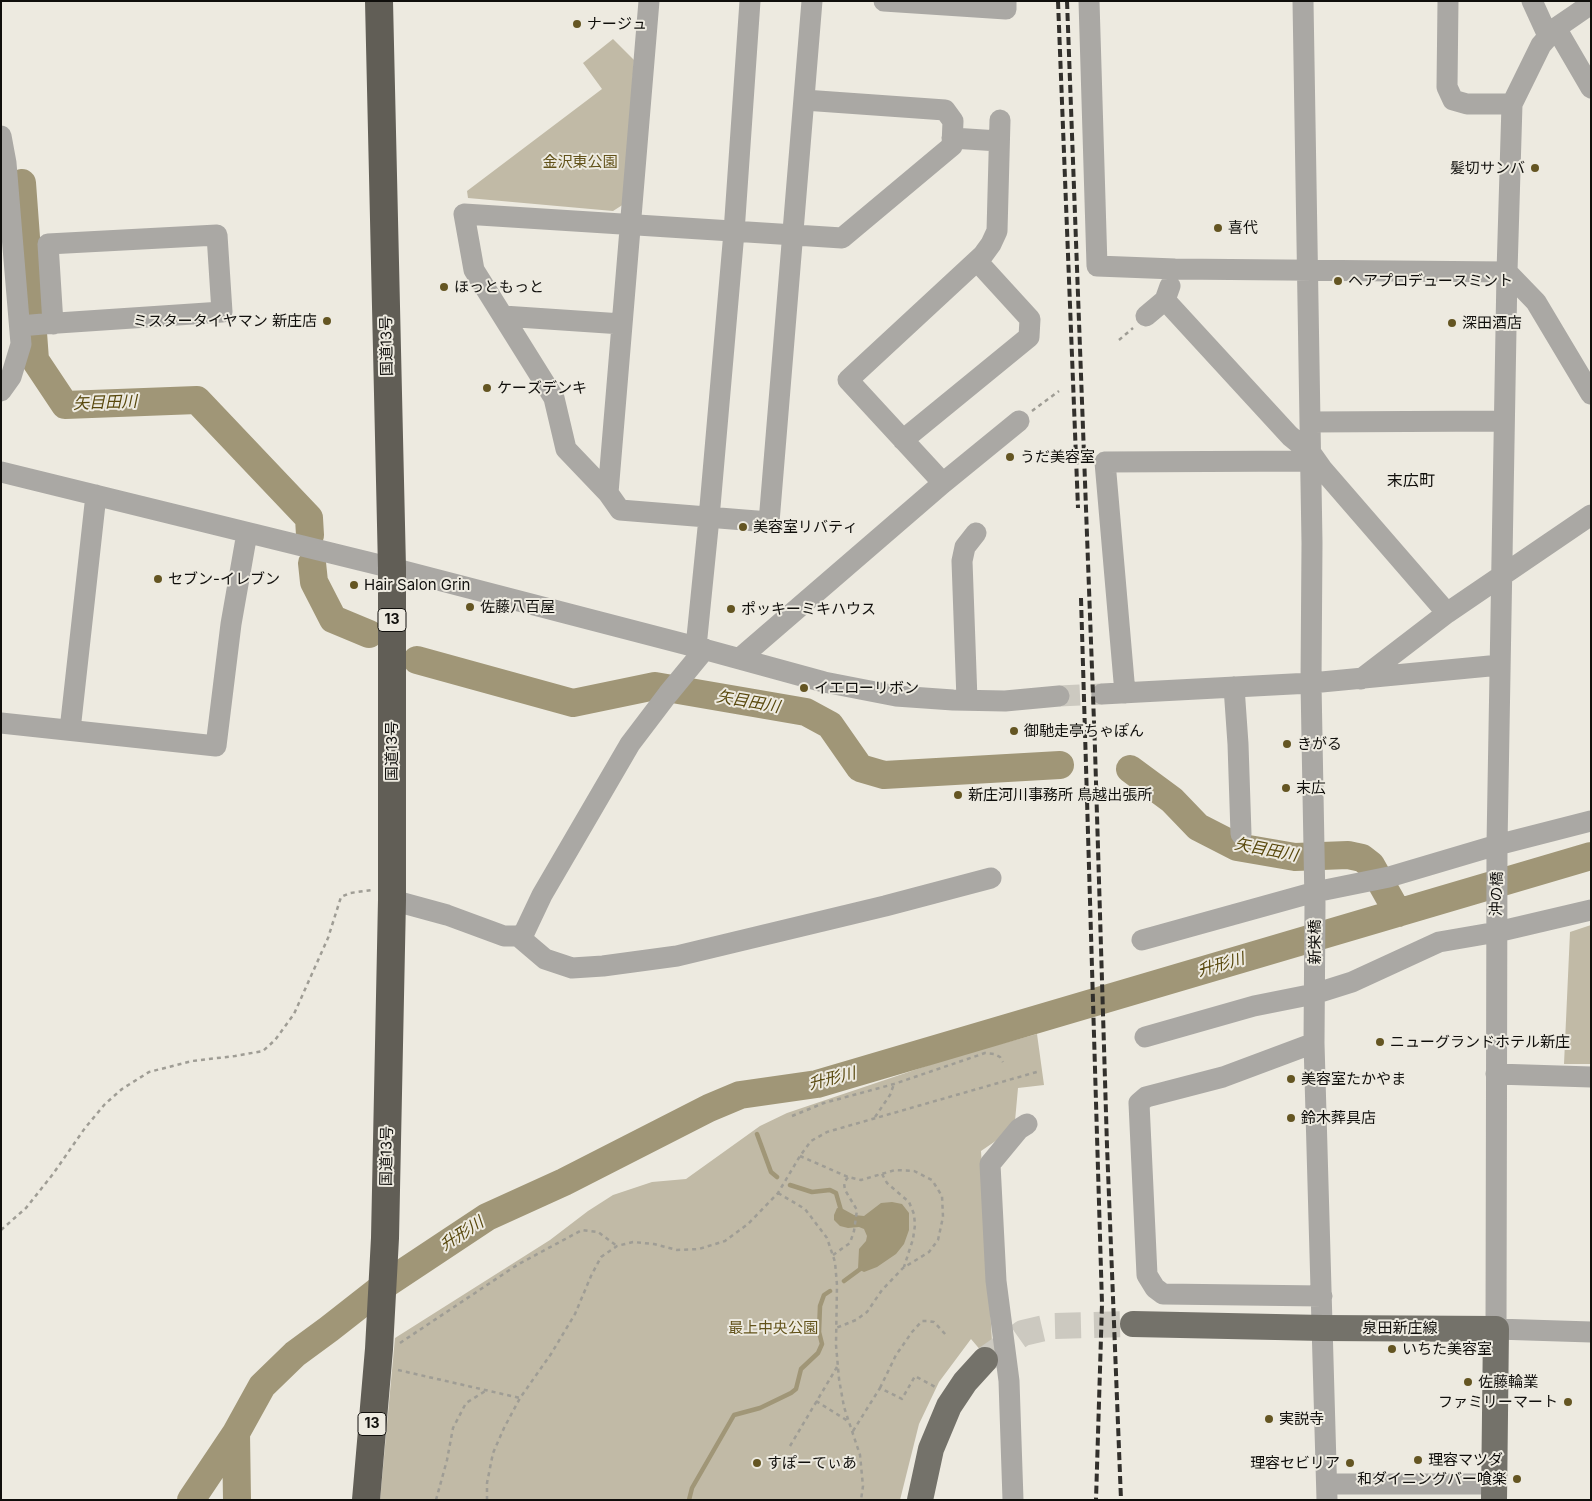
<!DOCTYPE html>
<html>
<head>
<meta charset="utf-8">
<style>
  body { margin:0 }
  #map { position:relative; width:1592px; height:1501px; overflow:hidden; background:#edeae0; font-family:Inter,sans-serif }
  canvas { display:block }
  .frame { position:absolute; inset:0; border:2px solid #100f0c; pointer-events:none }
</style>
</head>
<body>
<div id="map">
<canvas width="1592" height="1501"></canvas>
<div class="frame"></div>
</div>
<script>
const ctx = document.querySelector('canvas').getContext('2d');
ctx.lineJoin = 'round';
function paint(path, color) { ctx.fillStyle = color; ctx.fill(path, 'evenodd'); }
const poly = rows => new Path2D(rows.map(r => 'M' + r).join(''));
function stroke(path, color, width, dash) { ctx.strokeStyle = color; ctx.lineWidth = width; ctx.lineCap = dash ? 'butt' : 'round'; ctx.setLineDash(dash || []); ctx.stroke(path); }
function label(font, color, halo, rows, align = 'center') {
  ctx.font = font + ' Inter,"Noto Sans JP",sans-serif'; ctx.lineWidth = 4; ctx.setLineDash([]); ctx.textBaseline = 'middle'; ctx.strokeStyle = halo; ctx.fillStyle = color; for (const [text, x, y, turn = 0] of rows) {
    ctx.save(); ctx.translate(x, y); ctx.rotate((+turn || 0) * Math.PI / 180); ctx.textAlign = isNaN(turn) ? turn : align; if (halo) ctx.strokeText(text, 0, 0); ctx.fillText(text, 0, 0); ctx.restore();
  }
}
const green = poly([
  [613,39,634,60,624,204,613,211,468,198,467,191,602,89,583,63],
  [1591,925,1591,1064,1564,1064,1570,932],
  [1037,1034,1044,1085,1018,1088,1015,1121,1000,1138,981,1151,993,1359,988,1359,971,1339,939,1382,919,1424,900,1500,380,1500,395,1338,550,1240,588,1211,613,1195,652,1182,686,1179,760,1126,787,1113,953,1057]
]);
const water = poly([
  [892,1202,902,1204,909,1213,909,1230,904,1244,896,1254,877,1267,864,1272,858,1269,859,1249,866,1241,867,1236,864,1229,859,1227,848,1228,840,1226,834,1220,834,1215,837,1208,843,1209,854,1215,864,1216,881,1203]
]);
const stream = poly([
  [757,1134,771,1172,777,1177],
  [790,1185,812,1192,830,1190,836,1193,842,1214],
  [844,1281,863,1267],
  [689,1500,692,1488,734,1415,760,1408,791,1393,796,1389,801,1369,818,1353,822,1344,819,1332,820,1306,824,1295,830,1291]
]);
const river = poly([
  [22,183,35,360,65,405,197,400,309,518,310,535],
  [312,563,314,582,333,619,369,634],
  [417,660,573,703,655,686,806,712,830,725,860,768,884,775,1060,765],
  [1130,769,1172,800,1198,827,1237,847,1295,857,1348,855,1362,858,1371,865,1398,913],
  [236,1433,237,1500],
  [191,1500,236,1433,262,1386,295,1354,329,1329,389,1282,487,1217,564,1182,709,1108,740,1095,817,1084,1591,856]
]);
const minorTunnel = poly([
  [1059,696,1102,694]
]);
const majorTunnel = poly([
  [986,1359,1023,1333,1053,1326,1133,1324]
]);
const path = poly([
  [1119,340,1133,328],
  [1032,411,1059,391],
  [792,1116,824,1103,894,1084,985,1053,994,1054,1000,1057,1003,1062],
  [875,1117,890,1095,894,1084],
  [800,1156,848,1177,861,1180,895,1170,914,1171,932,1180,942,1196,943,1217,938,1240,929,1252,903,1268,882,1290,867,1312,856,1320,836,1328],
  [882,1174,887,1183,909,1202,914,1214,915,1225,913,1239,904,1267],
  [778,1193,805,1209,827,1238,835,1262,837,1285,836,1345,839,1379,844,1407,860,1455,863,1486,861,1500],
  [1,1230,26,1208,53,1174,85,1128,105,1104,122,1089,149,1072,192,1061,235,1056,263,1051,275,1040,294,1014,328,938,341,897,350,893,372,890],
  [833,1255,850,1243,854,1231,857,1210,845,1190,844,1183,848,1177],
  [400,1343,517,1265,582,1230,598,1232,617,1246],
  [398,1370,520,1398],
  [880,1388,896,1355,912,1332,922,1321,928,1321,934,1322,946,1335],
  [816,1401,848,1421],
  [853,1431,880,1388,902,1399,915,1376,937,1388],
  [790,1446,837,1367],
  [436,1500,447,1460,453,1428,466,1403,487,1390],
  [487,1500,487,1483,493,1453,504,1428,520,1398,551,1354,575,1314,591,1276,601,1257,617,1246,633,1242,654,1244,677,1250,699,1249,725,1241,748,1224,778,1193,800,1156,811,1141,827,1132,1040,1071]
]);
const minor = poly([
  [649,1,608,493,620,510,769,522,812,1],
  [884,1,1006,9,1006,1],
  [1089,1,1097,266,1175,269,1507,272,1536,302,1591,394],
  [1303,1,1312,543,1311,683,1315,904,1314,1043,1327,1500],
  [1448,1,1447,87,1453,100,1467,104,1512,104],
  [1532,1,1548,36],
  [1591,4,1556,28,1541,45,1512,104,1507,272,1497,845,1496,1329,1591,1332],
  [1556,28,1591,88],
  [1,136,6,163,21,344,11,377,1,391],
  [952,138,999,141],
  [1165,300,1290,436,1311,453,1323,470,1447,613],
  [503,316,622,324],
  [1146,316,1165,300,1170,286],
  [20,326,43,324,222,312,217,235,48,244,53,324],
  [1310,422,1504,421],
  [903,440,1029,337,1030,319,977,261],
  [1,472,392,568,696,647,824,682,896,696,953,700,1005,701,1059,696],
  [943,483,848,380,983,255,991,244,997,231,1000,120],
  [608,493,566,449,554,398,474,270,464,214,842,238,952,146,953,121,945,110,804,100],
  [696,647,709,518,734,232,750,1],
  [739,659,943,483,1019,421],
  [1361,679,1447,613,1591,515],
  [1234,687,1238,744,1241,834],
  [1125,693,1105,462,1310,461],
  [1102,694,1311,683,1500,665],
  [967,700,962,561,965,547,976,533],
  [1,723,216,746,231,624,247,533],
  [70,730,96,495],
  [392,900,447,915,504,936,518,936,524,933,542,895,630,744,668,694,705,649],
  [518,936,545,959,572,968,603,966,677,956,885,906,991,878],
  [1142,940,1315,892,1389,877,1497,845,1591,821],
  [1145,1037,1254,1006,1314,994,1352,982,1439,942,1497,932,1591,910],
  [1314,1043,1223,1077,1146,1097,1139,1103,1147,1275,1155,1288,1163,1294,1322,1296],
  [1496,1074,1591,1077],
  [1327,1484,1494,1484],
  [1013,1500,1009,1381,996,1281,990,1164,1019,1129,1027,1124]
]);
const major = poly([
  [1133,1324,1323,1328,1496,1329,1494,1500],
  [920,1500,931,1449,949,1406,965,1382,985,1360]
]);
const highway = poly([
  [366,1500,379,1349,385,1238,392,900,392,568,379,1]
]);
const rail = poly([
  [1058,1,1078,508],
  [1067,1,1095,749,1107,1146,1121,1500],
  [1081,598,1102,1304,1096,1500]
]);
const markers = [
  [577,24,5,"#645522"],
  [1535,168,5,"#645522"],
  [1218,228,5,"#645522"],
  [1338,281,5,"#645522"],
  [444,287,5,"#645522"],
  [327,321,5,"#645522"],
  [1452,323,5,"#645522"],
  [487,388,5,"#645522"],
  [1010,457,5,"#645522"],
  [743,527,5,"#645522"],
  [158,579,5,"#645522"],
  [354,585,5,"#645522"],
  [470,607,5,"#645522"],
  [731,609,5,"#645522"],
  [804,688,5,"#645522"],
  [1014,731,5,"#645522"],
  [1287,744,5,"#645522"],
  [1286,788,5,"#645522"],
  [958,795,5,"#645522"],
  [1380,1042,5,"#645522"],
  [1291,1079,5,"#645522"],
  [1291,1118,5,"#645522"],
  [1392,1349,5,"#645522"],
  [1468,1382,5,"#645522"],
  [1568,1402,5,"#645522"],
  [1269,1419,5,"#645522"],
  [1418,1460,5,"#645522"],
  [757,1463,5,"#645522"],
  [1350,1463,5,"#645522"],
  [1517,1479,5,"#645522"]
];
const shields = [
  [392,620,28],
  [372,1424,28]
];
const shieldNames = [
  ["13",392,620],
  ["13",372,1424]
];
const poiNames = [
  ["ナージュ",587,24],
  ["髪切サンバ",1525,168,"right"],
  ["喜代",1228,228],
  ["ヘアプロデュースミント",1348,281],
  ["ほっともっと",454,287],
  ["ミスタータイヤマン 新庄店",317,321,"right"],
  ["深田酒店",1462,323],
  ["ケーズデンキ",497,388],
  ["うだ美容室",1020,457],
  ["美容室リバティ",753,527],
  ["セブン-イレブン",168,579],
  ["Hair Salon Grin",364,585],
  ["佐藤八百屋",480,607],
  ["ポッキーミキハウス",741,609],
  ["イエローリボン",814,688],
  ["御馳走亭ちゃぽん",1024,731],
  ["きがる",1297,744],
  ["末広",1296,788],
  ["新庄河川事務所 鳥越出張所",968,795],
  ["ニューグランドホテル新庄",1390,1042],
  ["美容室たかやま",1301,1079],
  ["鈴木葬具店",1301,1118],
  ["いちた美容室",1402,1349],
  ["佐藤輪業",1478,1382],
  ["ファミリーマート",1558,1402,"right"],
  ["実説寺",1279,1419],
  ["理容マツダ",1428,1460],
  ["すぽーてぃあ",767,1463],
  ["理容セビリア",1340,1463,"right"],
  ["和ダイニングバー喰楽",1507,1479,"right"]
];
const parkNames = [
  ["金沢東公園",580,162],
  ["最上中央公園",773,1328]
];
const streetNames = [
  ["国道13号",387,346,-91],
  ["国道13号",392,751,-90],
  ["沖の橋",1497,894,-89],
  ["新栄橋",1315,942,-90],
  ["国道13号",387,1156,-89],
  ["泉田新庄線",1400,1328]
];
const waterNames = [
  ["矢目田川",105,403,-2],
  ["矢目田川",748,702,10],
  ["矢目田川",1266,850,11],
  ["升形川",1221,965,-16],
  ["升形川",832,1079,-14],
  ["升形川",462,1234,-33]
];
const neighbourhoodNames = [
  ["末広町",1411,481]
];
paint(green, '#c1baa6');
paint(water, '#a09677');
stroke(stream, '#a09677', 4.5);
stroke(river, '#a09677', 28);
stroke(minorTunnel, '#ccc9c0', 21, [21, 11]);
stroke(majorTunnel, '#ccc9c0', 26, [26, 13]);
stroke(path, '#9f9d95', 2.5, [4, 4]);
stroke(minor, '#aaa8a4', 21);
stroke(major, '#74726a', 26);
stroke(highway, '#615e56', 28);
stroke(rail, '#32302c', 4, [8, 4]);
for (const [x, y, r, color] of markers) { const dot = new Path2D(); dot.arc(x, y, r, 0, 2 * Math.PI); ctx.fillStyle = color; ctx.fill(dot); stroke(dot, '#edeae0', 2); }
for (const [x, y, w] of shields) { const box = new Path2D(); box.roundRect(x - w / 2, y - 11.5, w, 23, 4); ctx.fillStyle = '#edeae0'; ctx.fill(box); stroke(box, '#100f0c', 1); }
label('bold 14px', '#100f0c', null, shieldNames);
label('15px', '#100f0c', '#edeae0', poiNames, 'left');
label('15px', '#62521a', '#edeae0', parkNames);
label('15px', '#100f0c', '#edeae0', streetNames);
label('italic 16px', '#58480d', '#edeae0', waterNames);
label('16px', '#100f0c', '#edeae0', neighbourhoodNames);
</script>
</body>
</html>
